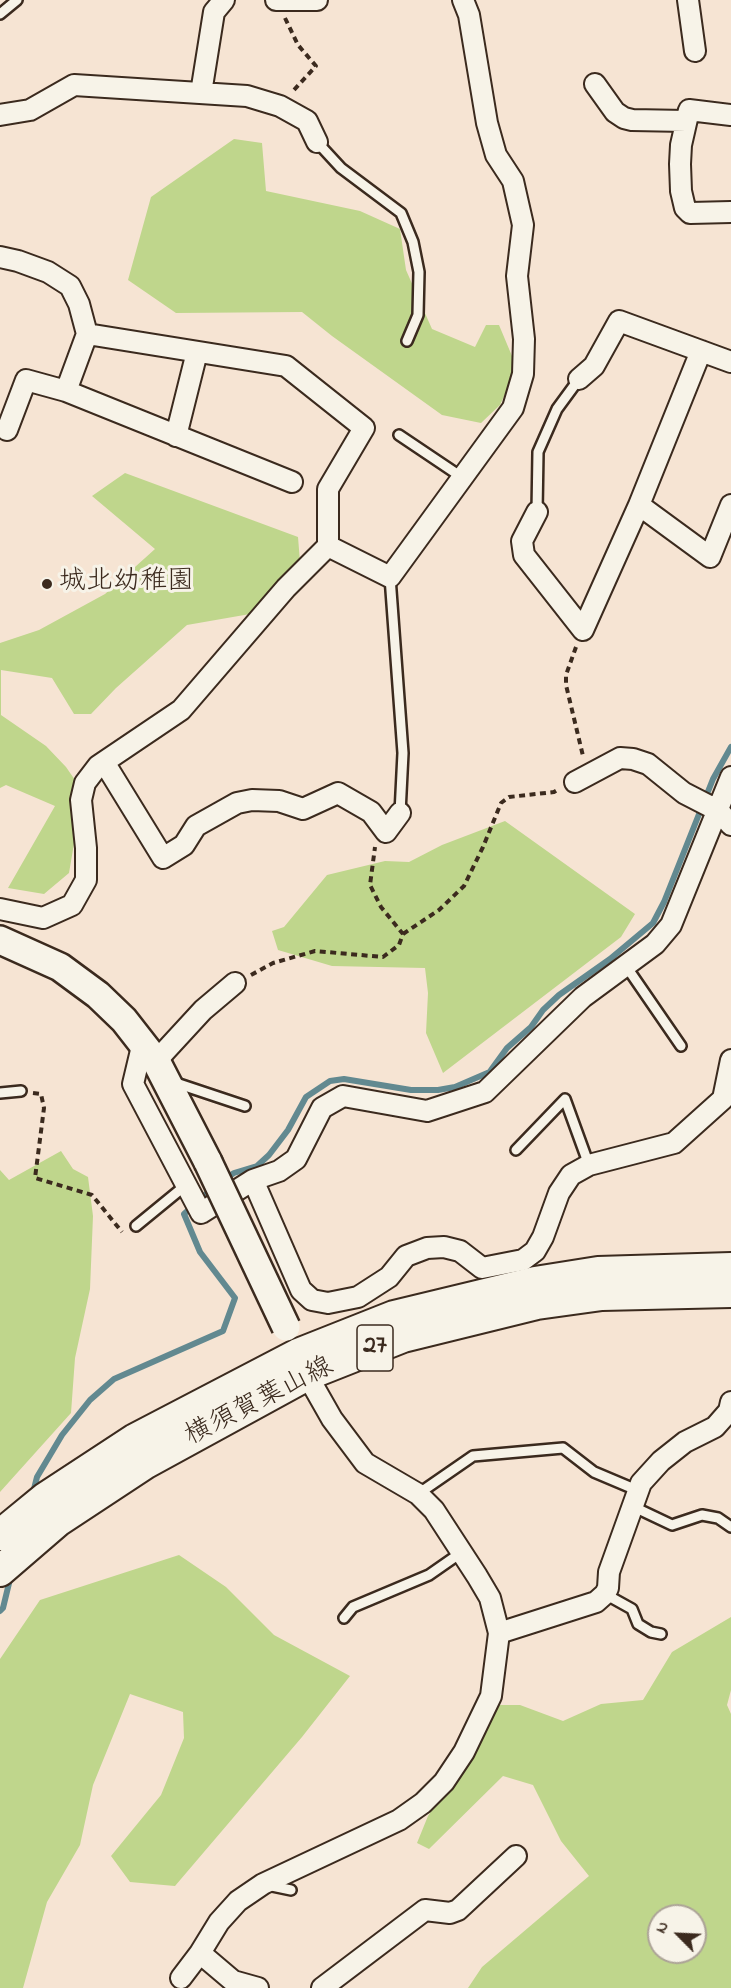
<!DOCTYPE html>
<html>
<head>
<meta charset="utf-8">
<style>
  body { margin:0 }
  #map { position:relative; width:731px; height:1988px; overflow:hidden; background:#f6e4d3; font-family:"Indie Flower",sans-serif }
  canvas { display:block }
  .north { position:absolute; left:647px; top:1904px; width:60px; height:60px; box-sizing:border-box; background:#f7f3e8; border:2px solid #aca397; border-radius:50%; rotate:294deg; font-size:16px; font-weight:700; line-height:24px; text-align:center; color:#3b2a1e }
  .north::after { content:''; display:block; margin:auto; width:21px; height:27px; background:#3b2a1e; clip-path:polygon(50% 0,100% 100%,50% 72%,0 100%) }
</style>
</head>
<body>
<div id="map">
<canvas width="731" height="1988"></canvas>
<div class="north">N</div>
</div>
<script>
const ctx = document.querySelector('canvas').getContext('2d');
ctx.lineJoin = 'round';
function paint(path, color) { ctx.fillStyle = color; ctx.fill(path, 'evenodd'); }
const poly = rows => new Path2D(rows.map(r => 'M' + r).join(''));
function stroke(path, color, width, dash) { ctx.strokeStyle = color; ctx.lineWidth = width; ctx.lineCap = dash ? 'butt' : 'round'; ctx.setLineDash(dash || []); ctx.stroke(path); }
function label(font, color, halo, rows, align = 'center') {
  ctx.font = font + ' "Indie Flower","Klee One",sans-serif'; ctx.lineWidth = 6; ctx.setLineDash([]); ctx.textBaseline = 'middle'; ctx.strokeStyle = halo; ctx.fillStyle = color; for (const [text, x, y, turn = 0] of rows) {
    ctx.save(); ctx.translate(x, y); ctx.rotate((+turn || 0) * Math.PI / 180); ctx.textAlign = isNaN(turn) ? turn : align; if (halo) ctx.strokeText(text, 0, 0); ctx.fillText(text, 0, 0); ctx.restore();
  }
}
const green = poly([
  [234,139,262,143,266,191,360,211,400,229,406,270,432,329,475,347,486,325,499,325,517,368,500,405,481,423,442,415,332,336,302,312,176,313,128,280,151,197],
  [125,473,298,537,300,562,250,614,187,625,116,688,91,714,74,714,52,678,1,670,1,715,46,746,66,767,75,780,78,820,69,873,44,894,8,888,55,806,6,785,0,788,0,643,39,630,105,594,155,549,92,496],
  [505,821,635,914,621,937,443,1073,426,1033,428,993,425,968,332,966,278,950,272,931,284,927,327,875,385,861,409,862,442,845],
  [61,1151,73,1169,88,1177,93,1216,90,1289,75,1358,71,1413,0,1492,0,1170,9,1180],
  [179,1555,226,1587,274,1635,350,1676,302,1737,175,1886,130,1882,111,1856,161,1795,184,1738,183,1712,130,1694,93,1785,80,1845,47,1902,23,1988,0,1988,0,1659,40,1600],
  [731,1617,731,1690,727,1705,731,1714,731,1988,468,1988,482,1967,589,1876,561,1841,533,1785,503,1776,429,1849,417,1843,428,1816,499,1705,520,1705,563,1721,601,1704,643,1700,672,1652],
  [659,1916,695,1916,695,1952,659,1952]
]);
const stream = poly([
  [223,1180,234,1173,257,1166,269,1155,288,1130,306,1097,330,1081,344,1079,411,1090,438,1090,455,1087,492,1071,491,1070,507,1048,531,1027,543,1010,559,995,610,959,653,923,664,902,713,779,731,747],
  [33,1493,37,1477,62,1435,90,1400,114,1379,223,1331,235,1298,200,1252,184,1214,213,1188],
  [0,1611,3,1608,11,1575]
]);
const path = poly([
  [285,18,298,45,316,66,293,91],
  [576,647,566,675,566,685,583,756],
  [403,934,439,910,464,886,483,847,501,803,509,797,554,792,559,789],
  [251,975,273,963,315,951,383,957,399,945,403,934,381,907,370,885,375,847],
  [33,1093,41,1094,44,1108,35,1178,92,1195,122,1232]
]);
const lane = poly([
  [0,14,17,0],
  [317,142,341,168,401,213,413,242,419,272,418,315,407,341],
  [399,435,463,478],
  [537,512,538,452,557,409,579,379],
  [390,577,403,753,400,813],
  [626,966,681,1046],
  [173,1082,245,1106],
  [0,1093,21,1091],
  [516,1150,565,1099,589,1165],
  [136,1226,186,1185],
  [418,1494,473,1456,563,1448,594,1472,639,1491],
  [634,1507,672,1525,702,1515,718,1518,731,1527],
  [605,1594,632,1609,638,1624,651,1632,661,1634],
  [344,1618,353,1607,429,1575,462,1552],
  [267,1885,291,1890]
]);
const street = poly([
  [276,0,317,0],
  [688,0,695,51],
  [595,84,615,112,624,118,632,120,686,121],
  [201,93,214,12,224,0],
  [0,115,30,110,74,85,247,96,280,106,307,121,317,142],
  [731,115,689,110,681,145,680,164,681,191,685,208,690,213,731,212],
  [0,257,18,261,48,272,70,286,79,304,87,334,286,366,364,428,328,489,328,546,286,588,181,710,98,766,85,783,81,800,86,848,86,880,72,905,43,918,0,909],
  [579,379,594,366,619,321,731,362],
  [66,391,87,334],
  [7,430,26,380,66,391,292,482],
  [176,436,197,352],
  [639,505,710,557,731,505],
  [537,512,522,541,524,555,583,630,639,505,701,351],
  [328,546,390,577,513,408,523,374,524,339,517,276,523,225,513,181,496,155,487,123,469,15,463,0],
  [104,762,163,858,184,845,196,826,237,803,252,800,279,801,303,809,338,793,371,812,386,832,400,813],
  [575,782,620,758,633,759,648,764,684,793,719,811,731,825],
  [143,1042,133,1084,201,1213,253,1180,279,1171,296,1159,322,1108,343,1096,427,1111,485,1092,583,997,655,944,671,925,731,777],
  [156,1061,203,1010,235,983],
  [253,1180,301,1290,312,1300,328,1303,358,1297,389,1277,406,1256,427,1248,444,1247,460,1251,482,1268,523,1260,535,1251,543,1237,559,1193,571,1175,589,1165,674,1143,723,1099,731,1060],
  [499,1633,596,1602,605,1594,608,1588,609,1572,641,1483,661,1461,685,1442,715,1427,729,1411,731,1402],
  [200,1953,233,1981,258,1988],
  [181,1978,200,1953,219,1922,238,1901,263,1884,399,1820,423,1803,444,1782,464,1752,491,1696,499,1633,490,1598,477,1576,434,1510,418,1494,365,1463,332,1419,307,1375],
  [322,1988,425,1910,450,1913,458,1910,516,1856]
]);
const secondary = poly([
  [0,940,60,967,98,995,124,1020,156,1061,208,1162]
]);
const primary = poly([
  [0,1535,45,1498,135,1439,298,1354,394,1316,535,1282,598,1272,731,1268],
  [0,1571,58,1521,146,1463,307,1375,403,1337,537,1304,602,1295,731,1292]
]);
const secondaryBridge = poly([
  [208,1162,286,1327]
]);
const markers = [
  [47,584,6,"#3b2a1e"]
];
const shields = [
  [375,1348,36]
];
const shieldNames = [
  ["27",375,1348]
];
const poiNames = [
  ["城北幼稚園",59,584]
];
const streetNames = [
  ["横須賀葉山線",260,1403,-27]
];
paint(green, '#bfd68c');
stroke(stream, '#628990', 6);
stroke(lane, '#3b2a1e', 14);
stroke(street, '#3b2a1e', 24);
stroke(secondary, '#3b2a1e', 32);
stroke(primary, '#3b2a1e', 34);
stroke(path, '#3b2a1e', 4, [6, 4.5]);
stroke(lane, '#f7f3e8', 9);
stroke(street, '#f7f3e8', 20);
stroke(secondary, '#f7f3e8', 27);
stroke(primary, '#f7f3e8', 30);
stroke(secondaryBridge, '#3b2a1e', 32, []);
stroke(secondaryBridge, '#f7f3e8', 27);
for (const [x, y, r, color] of markers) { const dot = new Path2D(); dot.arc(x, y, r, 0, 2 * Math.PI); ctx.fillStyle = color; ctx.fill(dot); stroke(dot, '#f7f3e8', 2); }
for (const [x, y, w] of shields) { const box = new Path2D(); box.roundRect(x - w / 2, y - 23, w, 46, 4.5); ctx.fillStyle = '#f7f3e8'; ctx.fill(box); stroke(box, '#3b2a1e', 1.5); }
label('bold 26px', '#3b2a1e', null, shieldNames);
label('27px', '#3b2a1e', '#f7f3e8', poiNames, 'left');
label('27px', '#3b2a1e', '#f7f3e8', streetNames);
</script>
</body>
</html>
